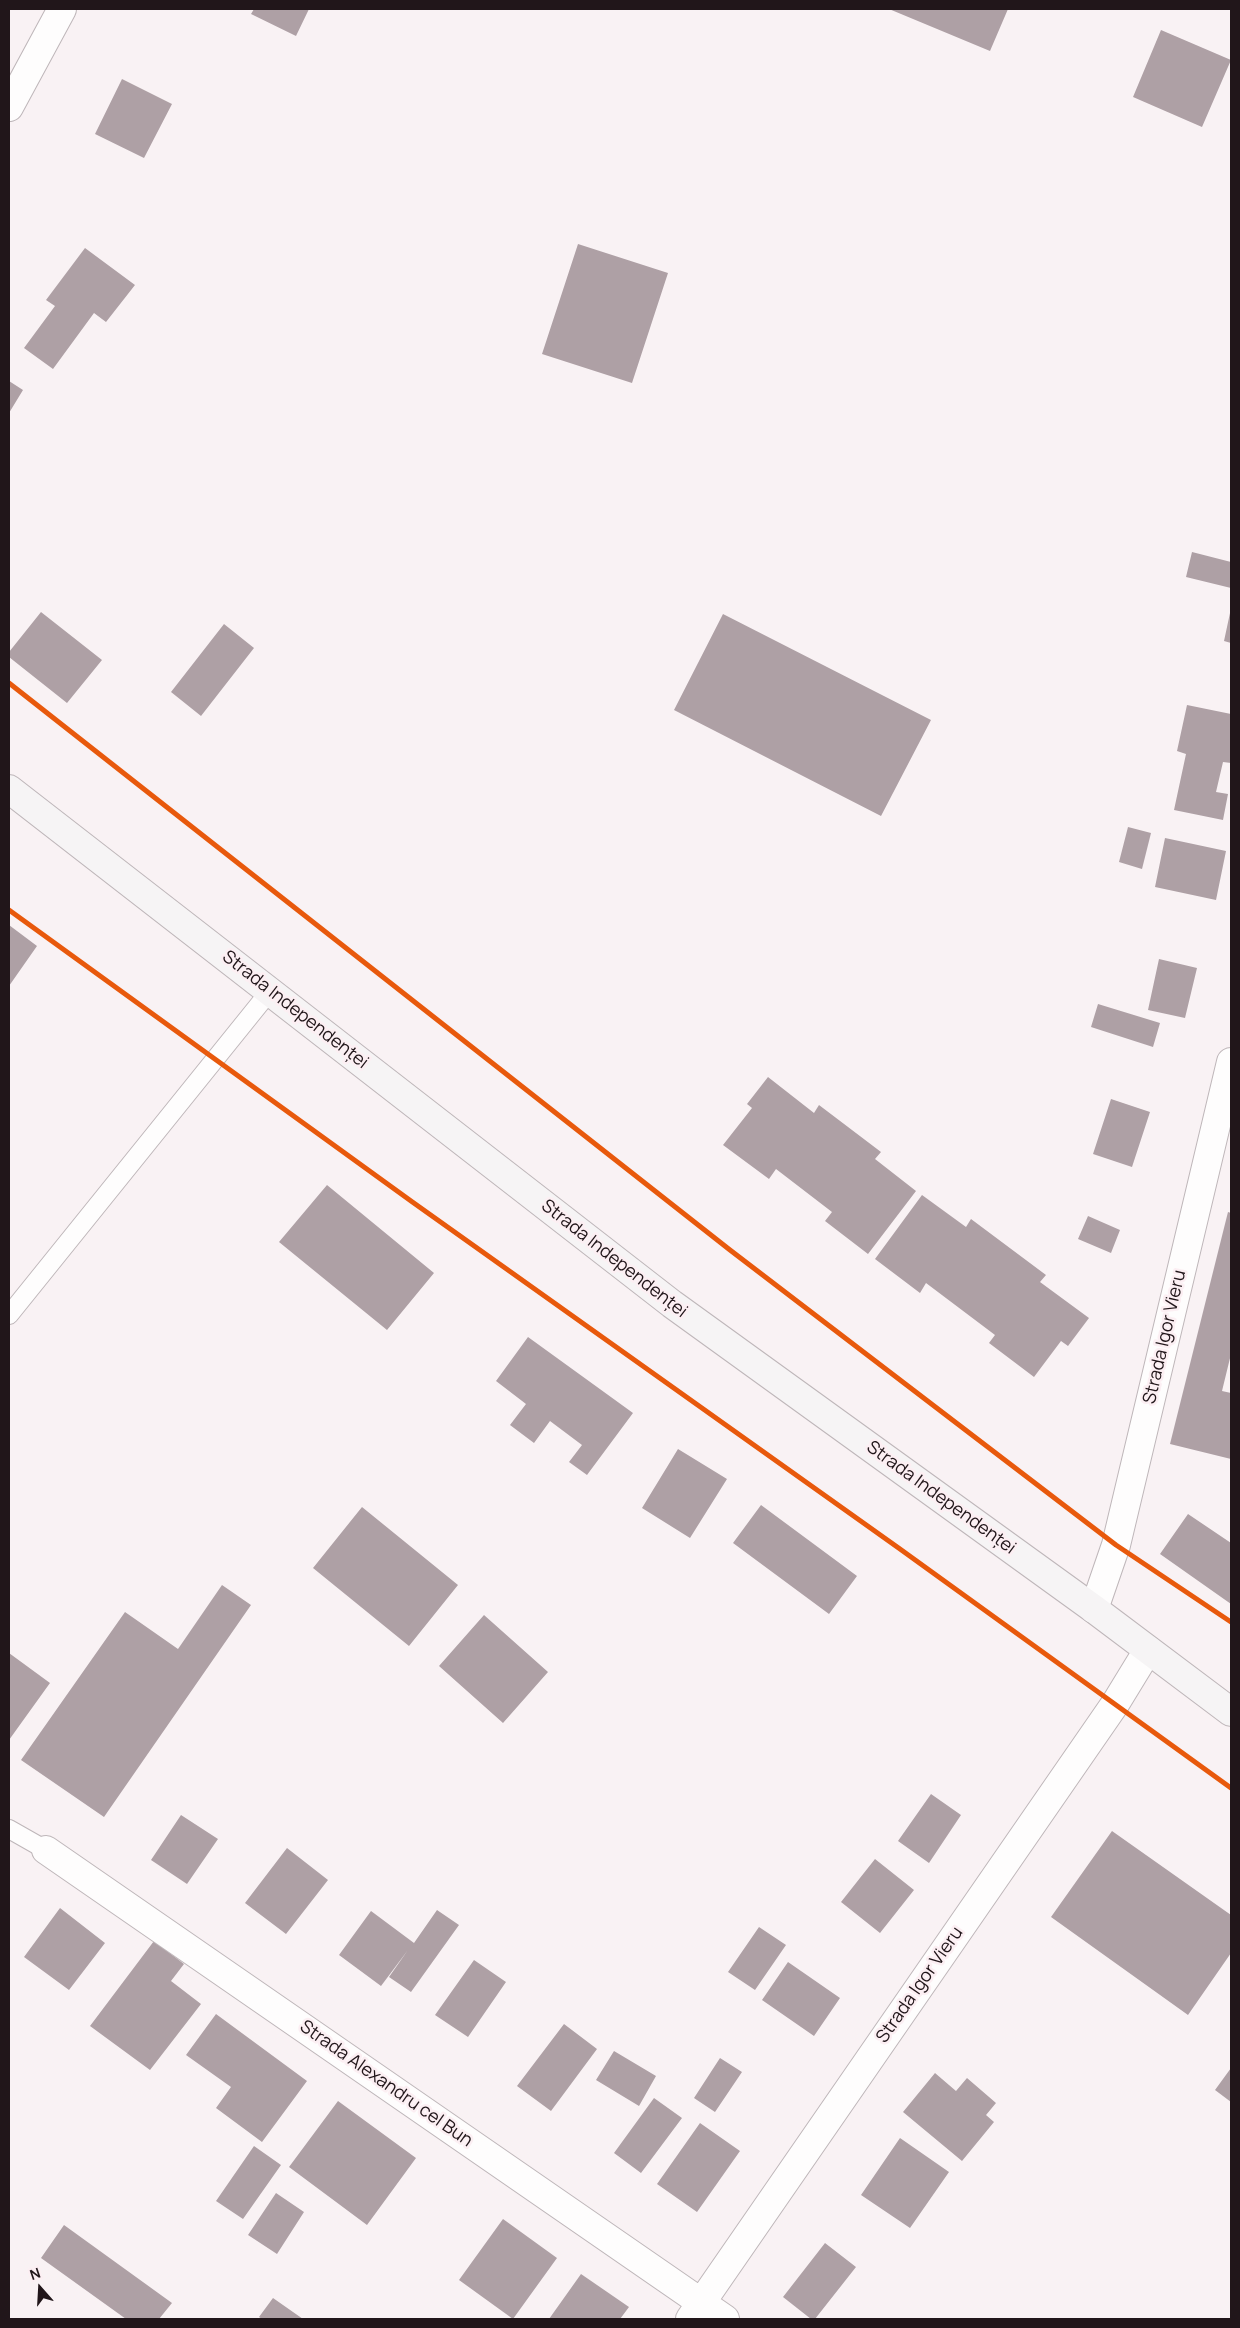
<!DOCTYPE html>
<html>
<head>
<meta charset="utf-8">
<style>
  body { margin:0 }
  #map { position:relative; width:1240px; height:2328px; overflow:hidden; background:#f9f2f4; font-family:Manrope,sans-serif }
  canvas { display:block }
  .frame { position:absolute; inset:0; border:10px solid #21161a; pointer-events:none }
  .north { position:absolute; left:15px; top:2263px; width:50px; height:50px; -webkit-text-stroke:4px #fceff3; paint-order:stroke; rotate:341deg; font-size:14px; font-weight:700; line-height:20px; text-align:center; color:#21161a }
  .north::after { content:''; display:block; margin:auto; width:18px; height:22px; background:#21161a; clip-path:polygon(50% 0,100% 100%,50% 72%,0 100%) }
</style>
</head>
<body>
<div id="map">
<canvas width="1240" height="2328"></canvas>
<div class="frame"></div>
<div class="north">N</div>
</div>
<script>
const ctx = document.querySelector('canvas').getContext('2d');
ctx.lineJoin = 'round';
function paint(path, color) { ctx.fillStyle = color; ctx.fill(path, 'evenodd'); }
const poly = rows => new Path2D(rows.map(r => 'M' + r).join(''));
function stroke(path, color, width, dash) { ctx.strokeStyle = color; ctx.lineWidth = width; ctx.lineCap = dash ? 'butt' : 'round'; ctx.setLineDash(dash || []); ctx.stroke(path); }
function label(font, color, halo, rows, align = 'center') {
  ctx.font = font + ' Manrope,sans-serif'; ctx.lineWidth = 5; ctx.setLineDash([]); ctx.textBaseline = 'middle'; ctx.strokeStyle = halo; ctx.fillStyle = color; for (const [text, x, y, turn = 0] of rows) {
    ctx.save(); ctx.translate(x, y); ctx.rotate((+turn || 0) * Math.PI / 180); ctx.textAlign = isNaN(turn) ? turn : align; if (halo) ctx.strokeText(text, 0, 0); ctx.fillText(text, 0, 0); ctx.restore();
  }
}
const building = poly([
  [254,9,309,9,296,36,251,14],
  [889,9,1008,9,990,51],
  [1161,30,1231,60,1202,127,1133,97],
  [122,79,172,104,144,158,95,134],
  [578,244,668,273,632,383,542,354],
  [85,248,135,285,106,322,94,313,53,369,24,348,55,306,46,300],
  [9,381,23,390,9,413],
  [1192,552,1231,562,1231,588,1186,577],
  [41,612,102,660,67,703,9,657,9,652],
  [1230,613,1231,613,1231,643,1224,641],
  [723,614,931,720,881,816,674,710],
  [224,624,254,648,201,716,171,692],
  [1187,705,1231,714,1231,763,1223,762,1216,792,1228,794,1223,820,1174,810,1186,754,1177,751],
  [1128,827,1151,833,1142,869,1119,862],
  [1165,838,1226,851,1216,900,1155,887],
  [9,925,37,946,9,986],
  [1159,959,1197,968,1185,1018,1148,1010],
  [1098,1004,1160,1023,1153,1047,1091,1027],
  [768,1077,814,1113,819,1105,881,1152,875,1159,916,1191,868,1254,825,1221,832,1212,776,1169,769,1179,723,1145,752,1108,747,1104],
  [1111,1099,1150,1112,1132,1167,1093,1154],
  [327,1185,434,1273,387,1330,279,1242],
  [922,1195,966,1227,971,1219,1046,1275,1040,1282,1089,1318,1068,1346,1061,1341,1034,1377,989,1343,995,1335,926,1283,920,1293,875,1259],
  [1228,1212,1231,1213,1231,1354,1222,1391,1231,1393,1231,1459,1170,1444],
  [1088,1216,1120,1230,1111,1253,1078,1239],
  [528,1337,633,1413,587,1475,569,1462,582,1445,550,1421,534,1443,510,1425,526,1404,496,1381],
  [678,1449,727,1479,690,1538,642,1508],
  [761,1505,857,1576,829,1614,733,1543],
  [362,1507,458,1585,409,1646,313,1568],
  [1188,1514,1231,1543,1231,1604,1160,1554],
  [222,1585,251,1605,104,1817,21,1760,125,1612,178,1649],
  [484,1615,548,1672,503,1723,439,1666],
  [9,1653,50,1683,9,1740],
  [931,1794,961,1815,929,1863,898,1841],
  [181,1815,218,1839,187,1884,151,1860],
  [1112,1831,1231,1915,1231,1953,1188,2015,1051,1917],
  [287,1848,328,1880,286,1934,245,1903],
  [875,1859,914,1890,880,1933,841,1902],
  [60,1908,105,1943,69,1990,24,1957],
  [437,1910,459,1925,411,1992,389,1977,408,1950,381,1986,339,1955,371,1911,414,1943],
  [759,1927,786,1945,755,1990,728,1972],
  [154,1941,184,1964,171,1981,201,2004,150,2070,90,2026],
  [474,1960,506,1982,468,2037,435,2015],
  [788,1962,840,1998,814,2036,762,2000],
  [216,2014,307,2081,262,2142,216,2108,231,2087,186,2055],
  [564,2024,597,2049,551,2111,517,2086],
  [614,2051,656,2076,639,2106,596,2080],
  [720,2058,742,2072,715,2112,694,2098],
  [1231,2068,1231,2102,1215,2090],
  [935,2073,956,2091,967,2078,996,2103,986,2115,994,2122,962,2161,903,2112],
  [654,2098,682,2118,641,2173,614,2153],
  [338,2101,416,2158,367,2225,289,2167],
  [700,2123,740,2151,697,2212,657,2184],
  [900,2138,949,2172,910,2228,861,2195],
  [254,2146,281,2165,243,2219,216,2201],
  [276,2193,304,2212,277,2254,248,2235],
  [503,2219,557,2258,513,2319,459,2280],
  [64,2225,172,2303,159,2319,126,2319,41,2258],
  [825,2243,856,2267,815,2319,811,2319,783,2297],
  [581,2274,629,2307,620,2319,549,2319],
  [273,2298,303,2319,262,2319,259,2317]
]);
const service = poly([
  [9,1315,270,991],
  [9,1829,46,1850]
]);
const minor = poly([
  [9,107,62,9],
  [1094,1609,1116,1545,1231,1062],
  [46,1850,725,2319],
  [690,2319,1115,1704,1148,1650]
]);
const secondary = poly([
  [9,789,672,1304,1094,1609,1231,1712]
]);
const cycleway = poly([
  [9,683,730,1250,1116,1545,1231,1622],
  [9,910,411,1201,900,1549,1231,1788]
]);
const streetNames = [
  ["Strada Independenței",295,1010,38],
  ["Strada Independenței",614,1259,38],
  ["Strada Igor Vieru",1165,1337,-77],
  ["Strada Independenței",941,1498,36],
  ["Strada Igor Vieru",920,1985,-55],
  ["Strada Alexandru cel Bun",386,2084,35]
];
paint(building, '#aea0a5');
stroke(service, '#beb6b9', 20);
stroke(minor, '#beb6b9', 30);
stroke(secondary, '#beb6b9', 30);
stroke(service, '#fefdfd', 18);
stroke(minor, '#fefdfd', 28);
stroke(secondary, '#f6f4f5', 28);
stroke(cycleway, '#e8590c', 5);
label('18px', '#21161a', '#fceff3', streetNames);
</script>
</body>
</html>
